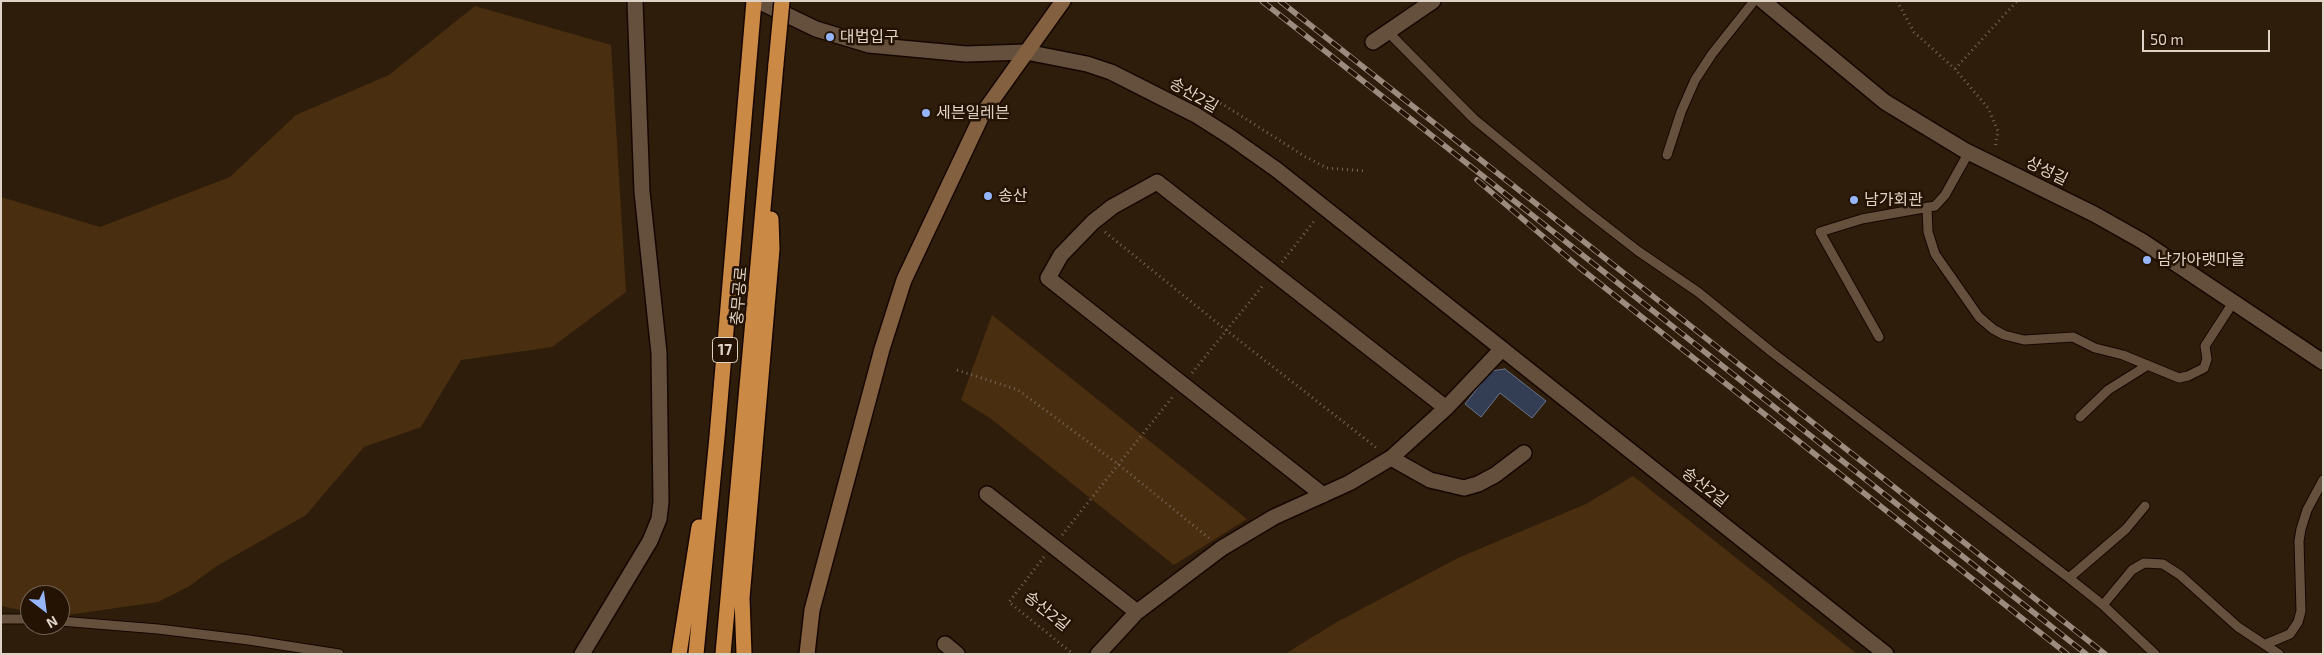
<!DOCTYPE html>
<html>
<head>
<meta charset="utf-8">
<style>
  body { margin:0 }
  #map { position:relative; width:2324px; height:655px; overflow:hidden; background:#2f1d0b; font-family:"Exo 2",sans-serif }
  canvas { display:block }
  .frame { position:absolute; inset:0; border:2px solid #dfd3c8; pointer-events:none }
  .north { position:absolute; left:20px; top:585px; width:50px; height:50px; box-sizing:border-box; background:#241303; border:1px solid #6f6052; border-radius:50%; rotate:150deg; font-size:14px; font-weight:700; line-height:20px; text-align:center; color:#dfd3c8 }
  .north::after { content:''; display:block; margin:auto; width:18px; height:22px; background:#95b6fd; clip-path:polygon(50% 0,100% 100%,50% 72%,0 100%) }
  .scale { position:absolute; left:2142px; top:30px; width:128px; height:22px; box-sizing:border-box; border:2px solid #dfd3c8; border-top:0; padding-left:6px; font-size:15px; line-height:18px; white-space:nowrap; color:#dfd3c8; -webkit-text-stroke:4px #241303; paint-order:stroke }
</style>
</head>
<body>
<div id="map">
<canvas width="2324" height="655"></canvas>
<div class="frame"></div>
<div class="north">N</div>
<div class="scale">50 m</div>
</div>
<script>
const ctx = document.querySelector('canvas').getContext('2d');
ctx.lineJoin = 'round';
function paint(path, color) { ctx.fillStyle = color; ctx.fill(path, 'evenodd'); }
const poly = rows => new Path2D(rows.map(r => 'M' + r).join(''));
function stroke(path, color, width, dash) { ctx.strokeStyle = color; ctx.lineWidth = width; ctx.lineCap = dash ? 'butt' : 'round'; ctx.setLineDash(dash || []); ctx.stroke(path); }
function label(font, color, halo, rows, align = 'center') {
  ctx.font = font + ' "Exo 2","Noto Sans KR",sans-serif'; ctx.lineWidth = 5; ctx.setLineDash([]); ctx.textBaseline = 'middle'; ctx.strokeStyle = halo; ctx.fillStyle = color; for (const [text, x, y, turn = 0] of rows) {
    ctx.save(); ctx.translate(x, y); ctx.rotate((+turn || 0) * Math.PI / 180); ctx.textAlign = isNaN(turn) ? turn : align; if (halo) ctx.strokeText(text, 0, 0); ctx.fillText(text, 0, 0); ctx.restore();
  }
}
const green = poly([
  [475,6,611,45,626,292,552,347,461,360,421,427,364,447,306,515,217,566,188,587,158,602,60,616,60,595,30,595,30,612,1,606,1,197,100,227,230,177,296,115,389,75],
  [992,315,1247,519,1174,565,990,418,961,400],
  [1633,476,1857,654,1285,654,1337,622,1458,558,1586,504]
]);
const building = poly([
  [1505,369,1546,401,1532,418,1500,393,1481,417,1465,404,1491,371,1505,369]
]);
const path = poly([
  [1897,1,1914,32,1955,69,1988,108,1998,131,1995,148],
  [1955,69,2017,1],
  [1206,103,1216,101,1224,105,1304,156,1327,168,1365,171],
  [1105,232,1226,330,1378,449],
  [1282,262,1315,220],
  [957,370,1018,390,1118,464,1210,539],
  [1192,373,1264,284],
  [1062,535,1174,395],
  [1044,557,1009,602,1073,654]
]);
const lane = poly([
  [1389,33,1474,119,1584,209,1638,251,1698,292,1773,353,2069,578,2103,605,2155,654],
  [1667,155,1681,112,1695,80,1712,54,1754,1],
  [1927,207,1928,232,1935,254,1979,317,1993,329,2004,335,2024,340,2073,337,2095,348,2123,355,2179,378,2188,376,2204,368,2207,359,2205,346,2234,301],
  [1879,337,1820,232,1862,219,1935,206,1945,195,1969,152],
  [2080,417,2108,390,2148,365],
  [2069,578,2126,529,2145,506],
  [2103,605,2132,570,2144,563,2163,564,2180,575,2238,627,2279,654],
  [1,619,30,619],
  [60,621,158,629,249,640,339,654],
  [2266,644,2290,634,2298,622,2301,611,2299,541,2301,529,2307,510,2323,480]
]);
const street = poly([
  [758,1,816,29,869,45,966,54,1026,52,1087,64,1111,72,1196,115,1229,136,1277,170,1886,654],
  [1763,1,1885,102,1964,150,2094,214,2142,241,2323,362],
  [1373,42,1433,1],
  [1391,458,1430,480,1464,488,1478,484,1495,475,1524,453],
  [987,494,1137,612],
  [1323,495,1048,278,1061,255,1093,222,1112,207,1157,182,1446,408],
  [945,644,957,654],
  [582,654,650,541,659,519,661,502,659,353,642,192,635,1],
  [1098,654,1137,612,1222,548,1274,517,1349,483,1391,458,1446,408,1502,349]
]);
const secondary = poly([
  [807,654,812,610,882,349,904,280,983,113,1063,1]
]);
const highway = poly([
  [679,654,699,527],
  [696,654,717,437,754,1],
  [723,654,776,64],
  [744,654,742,598,772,249,771,219]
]);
const rail = poly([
  [1262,1,2086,654],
  [1280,1,2105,654],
  [1477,180,1580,268,2067,654]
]);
const highwayBridge = poly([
  [776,64,782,1]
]);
const markers = [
  [830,37,5,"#95b6fd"],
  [926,113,5,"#95b6fd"],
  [988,196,5,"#95b6fd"],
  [1854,200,5,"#95b6fd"],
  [2147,260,5,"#95b6fd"]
];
const shields = [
  [725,350,25]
];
const shieldNames = [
  ["17",725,350]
];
const poiNames = [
  ["대법입구",840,37],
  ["세븐일레븐",936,113],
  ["송산",998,196],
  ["남가회관",1864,200],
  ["남가아랫마을",2157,260]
];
const streetNames = [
  ["송산2길",1194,95,30],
  ["상성길",2047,171,26],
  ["충무공로",739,296,-85],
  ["송산2길",1705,487,38],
  ["송산2길",1047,611,39]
];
paint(green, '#4a2e10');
paint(building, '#333d53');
stroke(building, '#68748c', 1);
stroke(lane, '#160600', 11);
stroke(street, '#160600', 18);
stroke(secondary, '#160600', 18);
stroke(highway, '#160600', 18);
stroke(path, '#766657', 3, [1, 4]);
stroke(lane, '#64503d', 9);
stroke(street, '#64503d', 15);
stroke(secondary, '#836140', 15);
stroke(highway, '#cb8946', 15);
stroke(rail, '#9b8c7f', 5.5);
stroke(rail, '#241303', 4, [11]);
stroke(highwayBridge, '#160600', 18, []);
stroke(highwayBridge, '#cb8946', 15);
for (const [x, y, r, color] of markers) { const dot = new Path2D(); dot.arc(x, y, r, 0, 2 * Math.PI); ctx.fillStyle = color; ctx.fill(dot); stroke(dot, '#241303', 2); }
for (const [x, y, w] of shields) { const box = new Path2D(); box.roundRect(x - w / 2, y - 12.5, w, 25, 4); ctx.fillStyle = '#241303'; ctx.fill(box); stroke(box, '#dfd3c8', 1); }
label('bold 15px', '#dfd3c8', null, shieldNames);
label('16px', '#dfd3c8', '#241303', poiNames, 'left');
label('16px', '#dfd3c8', '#241303', streetNames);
</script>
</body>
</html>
